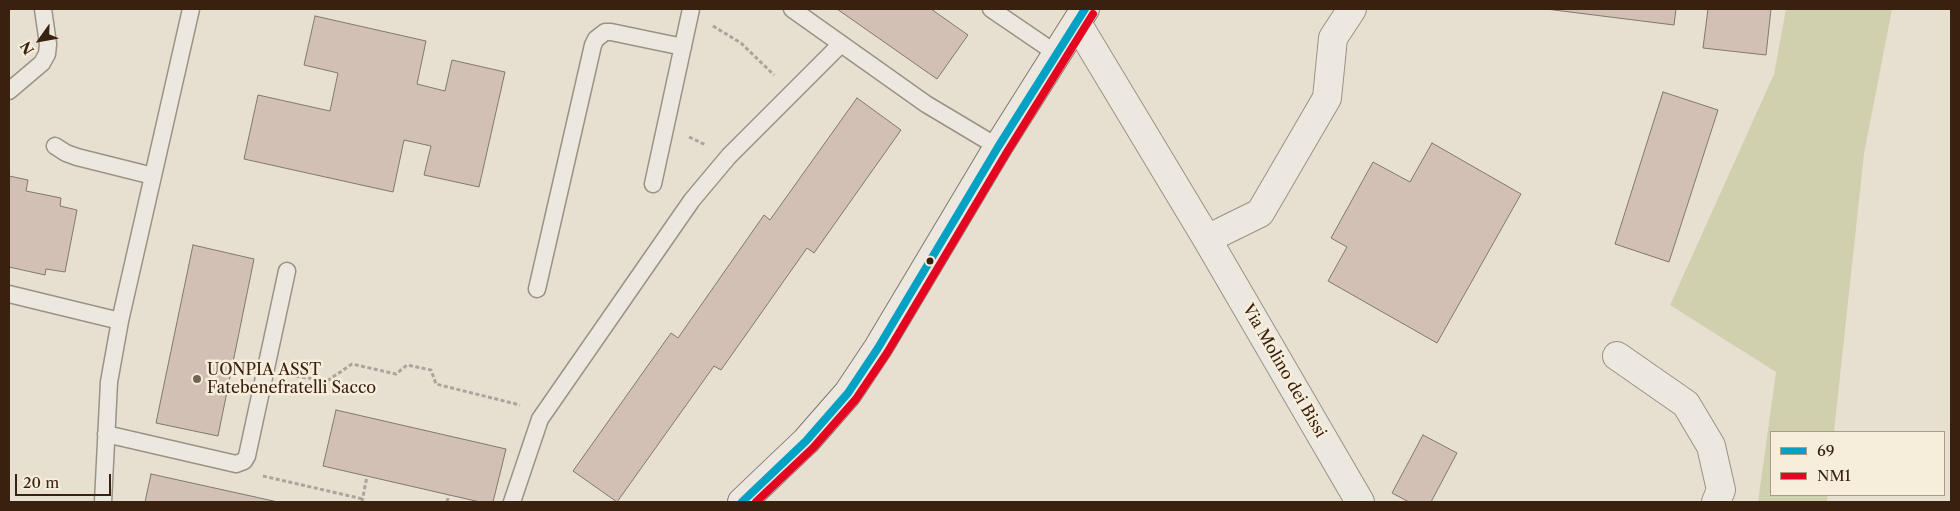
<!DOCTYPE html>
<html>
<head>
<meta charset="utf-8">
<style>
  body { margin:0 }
  #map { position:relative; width:1960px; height:511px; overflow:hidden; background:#e7e0d0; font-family:"Libre Caslon Text",serif }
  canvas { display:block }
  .frame { position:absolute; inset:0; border:10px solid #392110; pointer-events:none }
  .legend { position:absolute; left:1770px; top:431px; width:175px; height:65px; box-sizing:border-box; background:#f6edda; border:1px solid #aa9b89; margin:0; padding:6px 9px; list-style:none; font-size:15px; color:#392110 }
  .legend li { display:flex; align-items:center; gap:10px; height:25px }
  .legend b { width:25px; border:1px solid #aa9b89 }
  .north { position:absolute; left:15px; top:15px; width:50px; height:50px; -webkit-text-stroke:4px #f6edda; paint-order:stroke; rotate:238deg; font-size:14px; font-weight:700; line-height:20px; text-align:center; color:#392110 }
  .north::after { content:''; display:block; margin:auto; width:18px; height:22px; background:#392110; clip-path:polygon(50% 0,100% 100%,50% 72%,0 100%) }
  .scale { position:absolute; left:15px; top:474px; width:96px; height:22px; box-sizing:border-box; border:2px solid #392110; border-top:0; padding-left:6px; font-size:15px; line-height:18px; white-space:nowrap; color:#392110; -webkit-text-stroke:4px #f6edda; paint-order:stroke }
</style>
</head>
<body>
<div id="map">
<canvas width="1960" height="511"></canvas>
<div class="frame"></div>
<ul class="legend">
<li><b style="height:6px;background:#03a2c4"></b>69</li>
<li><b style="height:6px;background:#e40520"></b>NM1</li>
</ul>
<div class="north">N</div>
<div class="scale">20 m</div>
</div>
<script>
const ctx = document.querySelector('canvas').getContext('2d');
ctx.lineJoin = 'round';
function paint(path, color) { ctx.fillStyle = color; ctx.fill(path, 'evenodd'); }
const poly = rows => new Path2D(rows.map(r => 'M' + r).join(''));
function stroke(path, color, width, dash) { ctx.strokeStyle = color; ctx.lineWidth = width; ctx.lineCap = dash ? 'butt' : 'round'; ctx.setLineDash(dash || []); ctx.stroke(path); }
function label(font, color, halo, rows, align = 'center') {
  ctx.font = font + ' "Libre Caslon Text",serif'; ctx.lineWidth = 5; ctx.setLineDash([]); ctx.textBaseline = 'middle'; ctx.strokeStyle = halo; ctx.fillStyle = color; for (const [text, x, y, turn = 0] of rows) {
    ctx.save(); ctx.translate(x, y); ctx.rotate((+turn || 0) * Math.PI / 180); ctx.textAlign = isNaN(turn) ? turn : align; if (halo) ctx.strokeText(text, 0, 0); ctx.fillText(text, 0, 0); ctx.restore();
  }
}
const green = poly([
  [1786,9,1892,9,1864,154,1834,432,1771,432,1771,495,1828,495,1827,502,1758,502,1776,372,1670,305,1774,74]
]);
const building = poly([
  [837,9,931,9,968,35,937,79,837,9],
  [1546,9,1676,9,1674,25,1546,9],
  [1708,9,1771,9,1766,55,1703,48,1708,9],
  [315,16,426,41,417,84,445,91,452,60,505,72,479,187,424,175,431,146,404,140,393,192,244,159,258,95,330,111,338,73,304,65,315,16],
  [1663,92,1718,110,1669,262,1615,244,1663,92],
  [857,98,901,130,814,253,807,248,721,370,714,366,617,502,573,471,671,333,678,338,764,215,770,220,857,98],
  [1432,143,1521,194,1437,343,1328,281,1347,247,1331,238,1373,162,1410,182,1432,143],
  [9,176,28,180,26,191,61,198,60,206,77,210,65,272,46,269,45,275,9,267,9,176],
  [193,245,254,259,218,436,156,423,193,245],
  [336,410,506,449,493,502,480,502,323,466,336,410],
  [1423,435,1457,453,1431,502,1409,502,1392,493,1423,435],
  [151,474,278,502,145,502,151,474]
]);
const path = poly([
  [713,26,741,43,774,75],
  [689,137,706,145],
  [289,375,327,381,352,364,396,374,407,365,431,370,436,384,520,405],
  [263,476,363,499],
  [362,502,367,476],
  [447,502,449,495]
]);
const lane = poly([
  [792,9,926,104,998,147],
  [991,9,1057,54],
  [9,91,42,63,47,54,48,44,43,9],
  [55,146,66,153,77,157,153,176],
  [653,184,691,9],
  [537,289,593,45,596,39,605,32,611,32,683,47],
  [9,294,120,321],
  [106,434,236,464,244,461,247,456,287,271],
  [103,502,109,382,120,321,191,9],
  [512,502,540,419,692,200,729,156,841,44]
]);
const street = poly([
  [1077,23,1207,239,1360,502],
  [1207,239,1260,213,1327,98,1333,38,1352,9],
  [1617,356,1686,404,1711,446,1721,490,1716,502]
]);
const secondary = poly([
  [742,502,806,441,848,393,878,348,998,147,1085,9]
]);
const bus1 = poly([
  [742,502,806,441,848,393,878,348,998,147,1085,9]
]);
const bus2 = poly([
  [756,502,813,448,856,399,887,353,1007,152,1093,14]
]);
const markers = [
  [930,261,4.5,"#392110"],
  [197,379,5,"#766453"]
];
const poiNames = [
  ["UONPIA ASST",207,370],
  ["Fatebenefratelli Sacco",207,388]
];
const streetNames = [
  ["Via Molino dei Bissi",1284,371,60]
];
paint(green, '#d1d0ae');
paint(building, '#d2c0b5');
stroke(building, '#80786e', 1);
stroke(lane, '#999287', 19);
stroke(street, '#999287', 30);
stroke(secondary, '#80786e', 30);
stroke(path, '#aaa49d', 3, [4, 2.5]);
stroke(lane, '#ece8e0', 16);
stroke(street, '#ece8e0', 28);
stroke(secondary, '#ece8e0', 28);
stroke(bus1, '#03a2c4', 8);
stroke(bus2, '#e40520', 8);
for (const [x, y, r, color] of markers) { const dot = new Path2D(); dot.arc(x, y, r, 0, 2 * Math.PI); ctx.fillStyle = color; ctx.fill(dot); stroke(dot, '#f6edda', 2); }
label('16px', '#392110', '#f6edda', poiNames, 'left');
label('16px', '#392110', '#f6edda', streetNames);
</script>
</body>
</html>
